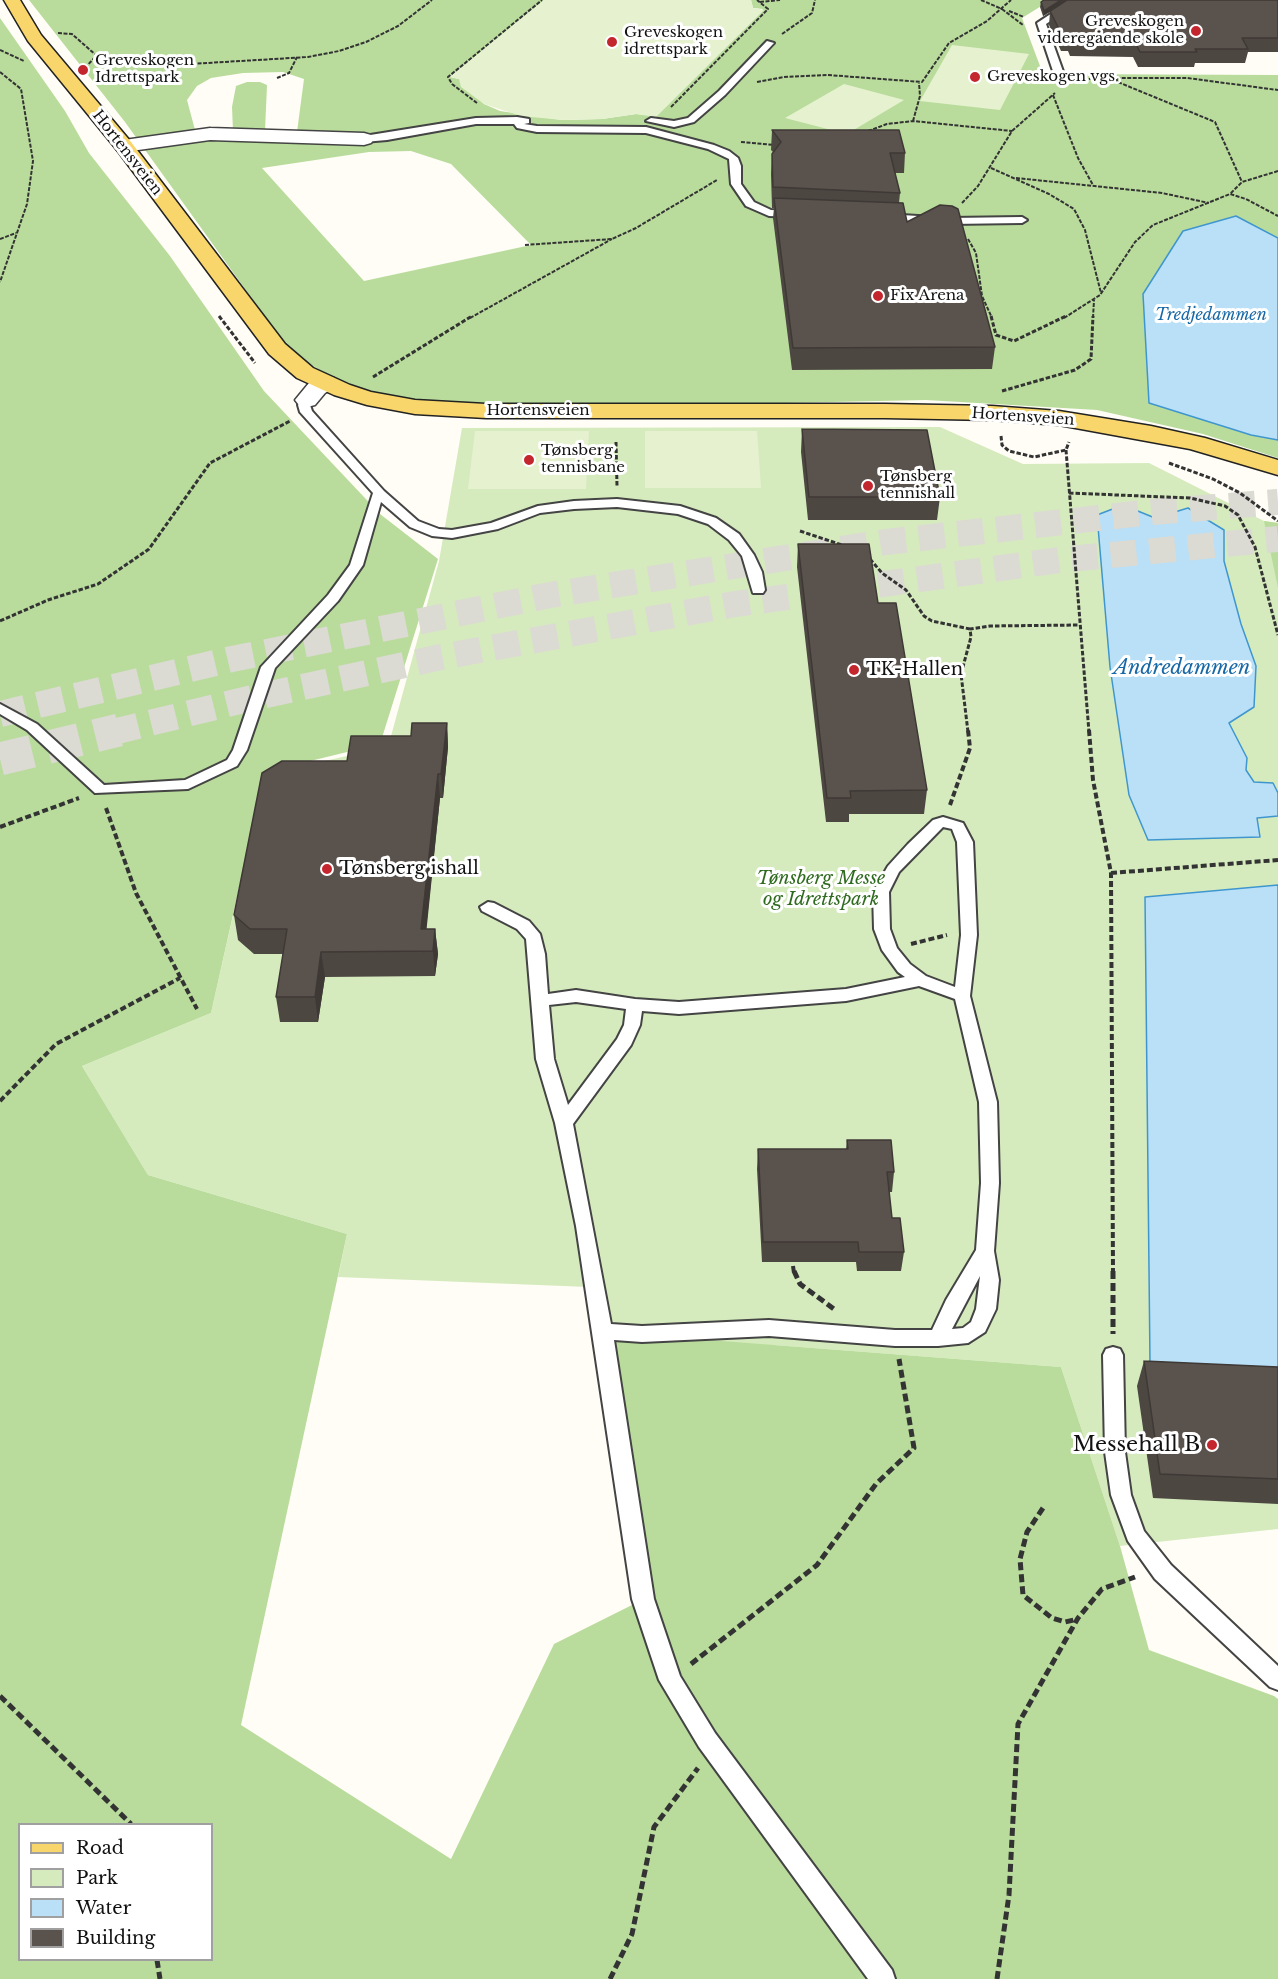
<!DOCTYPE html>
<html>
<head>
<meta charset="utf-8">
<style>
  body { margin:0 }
  #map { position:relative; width:1278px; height:1979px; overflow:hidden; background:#fffdf5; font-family:"Libre Baskerville",serif }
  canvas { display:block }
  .legend { position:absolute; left:18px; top:1823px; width:195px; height:138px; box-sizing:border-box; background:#fff; border:2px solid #a0a0a0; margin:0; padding:8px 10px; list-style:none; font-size:18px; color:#111 }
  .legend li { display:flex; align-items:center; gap:12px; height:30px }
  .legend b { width:30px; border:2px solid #a0a0a0 }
</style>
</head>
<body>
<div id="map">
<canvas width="1278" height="1979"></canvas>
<ul class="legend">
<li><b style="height:8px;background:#f9d66b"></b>Road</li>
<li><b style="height:16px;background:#d5ebbd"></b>Park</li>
<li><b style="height:16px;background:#b9e0f7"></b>Water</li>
<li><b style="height:16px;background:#5a524d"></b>Building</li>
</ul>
</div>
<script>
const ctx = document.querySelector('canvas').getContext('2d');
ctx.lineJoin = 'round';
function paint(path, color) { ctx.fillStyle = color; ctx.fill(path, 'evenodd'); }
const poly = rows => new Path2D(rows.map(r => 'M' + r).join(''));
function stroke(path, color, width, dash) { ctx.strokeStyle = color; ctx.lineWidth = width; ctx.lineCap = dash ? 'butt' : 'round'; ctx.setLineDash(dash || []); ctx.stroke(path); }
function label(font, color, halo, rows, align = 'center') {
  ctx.font = font + ' "Libre Baskerville",serif'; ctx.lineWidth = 6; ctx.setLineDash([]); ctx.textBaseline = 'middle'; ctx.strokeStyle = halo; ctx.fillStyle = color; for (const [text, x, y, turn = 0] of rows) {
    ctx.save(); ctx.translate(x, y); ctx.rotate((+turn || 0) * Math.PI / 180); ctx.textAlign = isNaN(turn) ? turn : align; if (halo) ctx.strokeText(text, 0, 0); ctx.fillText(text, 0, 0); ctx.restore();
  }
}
const green = poly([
  [940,427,1023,464,1149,463,1264,521,1278,523,1278,1529,1120,1546,1061,1367,773,1345,629,1505,588,1287,338,1277,347,1234,148,1175,82,1066,211,1013,265,774,388,747,439,561,462,428]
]);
const forest = poly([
  [29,0,544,0,450,77,459,79,484,104,500,111,562,120,602,119,636,114,656,116,763,9,753,8,751,0,1051,0,1022,18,1043,74,1278,75,1278,238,1236,216,1149,403,1251,435,1278,440,1278,458,1203,434,1097,410,926,400,598,407,429,406,351,388,291,353,125,122],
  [283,72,304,79,297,132,265,131,267,85,260,82,247,82,236,86,232,107,233,131,195,130,187,100,197,86,211,78,243,73],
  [411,151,451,164,531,245,364,281,262,168,369,152],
  [0,18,65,111,89,153,170,256,264,391,380,514,438,559,380,744,265,772,211,1013,82,1066,148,1175,347,1234,241,1725,451,1859,554,1644,636,1603,604,1332,1061,1367,1120,1546,1149,1650,1274,1696,1278,1699,1278,1979,0,1979],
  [20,1824,212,1824,212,1960,20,1960],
  [1264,521,1278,523,1278,588]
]);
const pitch = poly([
  [544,0,751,0,753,8,764,10,656,117,636,114,602,119,562,120,521,116,484,104,461,87,459,79,450,77],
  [952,45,1029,54,1000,110,920,101],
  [844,84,904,100,847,134,785,118],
  [475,431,589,431,586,489,468,489],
  [645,431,757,431,761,488,645,488]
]);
const water = poly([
  [1236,216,1278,238,1278,440,1251,435,1149,403,1143,294,1183,231,1236,216],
  [1123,505,1155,518,1188,508,1224,530,1224,561,1241,624,1256,666,1254,707,1229,723,1247,758,1246,770,1254,782,1273,783,1278,793,1278,816,1257,818,1260,837,1148,840,1129,795,1110,667,1097,515,1123,505],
  [1278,885,1278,1372,1150,1363,1145,897,1278,885]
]);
const primaryTunnelFar1 = poly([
  [0,714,232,659,550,595,886,542,1152,512,1278,502],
  [113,732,252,698,441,657,735,604,1059,560,1278,539]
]);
const primaryTunnel = poly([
  [0,759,119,730]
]);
const pathFar3 = poly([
  [981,0,1002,9],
  [760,2,780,0],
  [1002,9,1023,25],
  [1009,11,1024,17],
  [58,33,72,34,97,56,121,61,190,64,308,57,339,51,366,42,398,26,432,0],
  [782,34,812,13,815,0],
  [0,50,24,61],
  [85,68,96,56],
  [0,72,21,89,33,161,27,204,0,282],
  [277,78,289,73,297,57],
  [1113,80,1215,122,1242,182],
  [1078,81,1095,78,1187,78,1278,90],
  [757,82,784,77,828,75,922,82,949,43,987,21,1011,0],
  [1053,95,1078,158,1093,185],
  [477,103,452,84,448,77,542,0],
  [671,107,768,9,757,0],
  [913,121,920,96,919,83],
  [868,131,887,124,913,121,1012,131],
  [741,142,775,145],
  [991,168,1049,194,1074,209,1085,230,1101,293],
  [1278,171,1242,182,1230,194,1246,199,1278,216],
  [1016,178,1162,193,1209,203],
  [962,203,978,186,1012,131,1055,93],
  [0,239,16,233],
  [968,239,976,253,982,296,992,318],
  [525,245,612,239,636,228,717,180],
  [470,318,612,239],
  [1064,318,1100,295,1135,242,1153,225,1230,194],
  [1093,318,1094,300]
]);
const pathFar2 = poly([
  [219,316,255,363],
  [991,316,996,335,1014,341,1066,316],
  [373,377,472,316],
  [1002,391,1075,370,1091,359,1093,316],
  [1001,436,1002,445,1009,451,1034,457,1066,450,1069,442],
  [616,442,617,486],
  [1066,450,1089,732],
  [1169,463,1213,479,1240,493,1278,521],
  [1069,493,1190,498,1225,506,1238,515,1255,547,1278,635],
  [800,531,842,545],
  [870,559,882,573,906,590,924,616,932,621,970,629],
  [0,621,48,600,98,584,149,549,210,463,290,421],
  [968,732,961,674,971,637,970,629,990,626,1079,625]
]);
const pathFar1 = poly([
  [1089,730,1093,780,1111,873,1113,1273],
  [950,805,970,748,968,730],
  [106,808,136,893,197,1009],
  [0,827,79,798],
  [1111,873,1278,860],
  [911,944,947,935],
  [0,1101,56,1044,180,978],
  [793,1266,794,1273]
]);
const path = poly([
  [794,1271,800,1284,834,1309],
  [1113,1271,1113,1334],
  [1043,1508,1027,1532,1020,1559,1023,1595,1052,1618,1065,1622,1078,1619],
  [691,1664,817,1565,876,1484,914,1448,899,1359],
  [0,1696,131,1824],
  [157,1960,160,1979],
  [610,1979,632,1934,654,1827,698,1768],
  [997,1979,1009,1895,1018,1724,1078,1618,1102,1589,1135,1577]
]);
const lane = poly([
  [1072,0,1082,0,1046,24,1065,77,1060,80,1055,77,1037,23,1072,0],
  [767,41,774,43,725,95,694,122,674,127,646,121,651,118,674,121,688,118,719,91,767,41],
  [517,117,529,119,529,123,524,124,537,126,646,127,714,145,729,151,738,158,741,166,741,184,754,202,771,210,794,211,799,214,794,217,769,216,746,206,731,184,729,159,708,149,646,133,537,132,517,128,514,124,476,124,387,140,364,142,359,139,364,136,476,118,517,117],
  [886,214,950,218,1022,217,1027,220,1022,223,950,224,882,219,882,215,886,214],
  [307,396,313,400,310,405,312,411,384,491,418,521,439,529,452,530,491,523,538,506,574,501,617,499,680,506,716,518,739,534,754,555,762,572,765,590,763,593,753,593,742,556,729,540,708,524,678,514,617,507,574,509,540,513,498,529,452,538,432,536,410,527,381,502,363,565,338,601,275,668,247,750,237,766,188,789,95,793,27,730,0,714,0,704,37,724,104,785,185,780,227,760,233,750,261,667,328,595,350,565,373,493,300,412,298,405,303,398,307,396],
  [943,817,963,823,973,842,977,935,970,996,997,1102,999,1183,994,1251,999,1280,996,1309,985,1332,968,1343,938,1346,895,1346,769,1336,642,1342,614,1340,654,1599,680,1676,715,1733,892,1970,895,1979,868,1979,699,1747,659,1680,632,1599,576,1226,555,1123,536,1059,526,939,517,929,482,911,480,907,488,902,494,903,529,921,540,934,545,954,548,994,576,990,635,999,679,1002,846,989,905,977,898,972,882,950,874,929,873,892,888,866,908,844,933,820,943,817],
  [943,827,952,829,957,842,961,935,955,987,926,976,910,964,897,948,890,929,889,892,899,872,943,827],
  [919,986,955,999,979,1102,981,1183,976,1250,946,1300,932,1330,895,1330,769,1320,642,1326,611,1324,573,1124,631,1045,640,1025,642,1011,679,1014,846,1001,919,986],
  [576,1002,626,1009,624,1025,617,1039,568,1105,554,1059,549,1005,576,1002],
  [980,1276,976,1309,971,1322,963,1328,952,1329,980,1276],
  [1113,1347,1120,1349,1123,1355,1125,1452,1131,1495,1144,1531,1171,1565,1278,1666,1278,1690,1270,1687,1155,1579,1128,1541,1111,1495,1105,1452,1103,1355,1106,1349,1113,1347]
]);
const street = poly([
  [210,128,364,133,371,135,374,139,371,143,364,145,210,140,124,152,117,150,114,146,117,142,124,140,210,128],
  [326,376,334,378,338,383,334,388,325,393,315,405,307,407,299,405,295,400,309,383,326,376]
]);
const primary = poly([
  [4,0,20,0,41,35,131,142,285,344,313,368,350,385,371,392,415,400,486,404,885,404,992,406,1059,411,1151,426,1205,438,1278,460,1278,475,1190,449,1059,425,992,420,885,418,486,418,415,414,367,405,334,395,297,378,269,354,117,150,28,41,4,0]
]);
const wall = poly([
  [1278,0,1278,52,1248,52,1245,63,1195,63,1194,67,1138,67,1133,57,1070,56,1068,51,1061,51,1049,25,1050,12,1043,16,1040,7,1041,2],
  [772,130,905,153,904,173,895,173,900,193,899,203,907,222,995,347,992,369,792,370,773,218,774,208,772,208,771,174,772,154,773,152,771,150],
  [802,429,940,497,937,520,808,520,801,452],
  [798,544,878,603,927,790,924,814,849,814,849,822,826,822,797,567],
  [447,723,448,747,443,798,440,798,426,929,435,929,438,954,435,976,325,977,318,1022,280,1022,276,997,283,954,254,954,238,940,234,915,347,761],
  [847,1140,894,1172,892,1192,889,1192,892,1218,904,1252,901,1271,857,1271,856,1262,762,1262,757,1169,758,1149,846,1149],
  [1144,1361,1278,1367,1278,1504,1153,1498,1137,1386]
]);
const shadedWall = poly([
  [1061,0,1068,0,1043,16,1044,11],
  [447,723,448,747,443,798,441,774],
  [438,774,440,798,424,954,421,929],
  [435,929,438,954,435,976,433,951],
  [321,952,325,977,318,1022,315,997]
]);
const building = poly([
  [1044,0,1061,0,1044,11,1041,2,1044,0],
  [1067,0,1278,0,1278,38,1242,38,1248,49,1195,49,1197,52,1140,52,1135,42,1072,42,1070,37,1063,37,1050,11,1067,0],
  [772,130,899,130,905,153,890,153,900,193,773,187,772,154,781,142,772,130],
  [774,198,903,203,907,222,940,205,952,206,958,209,995,347,793,348,774,198],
  [802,429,927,430,940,497,809,497,802,429],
  [798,544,869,544,878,603,896,603,927,790,850,791,851,798,827,798,798,544],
  [412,723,447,723,441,774,438,774,421,929,435,929,433,951,321,952,315,997,276,997,287,929,250,929,234,915,262,773,282,761,347,761,351,736,411,736,412,723],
  [847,1140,891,1140,894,1172,887,1172,892,1218,900,1218,904,1252,859,1252,858,1242,763,1242,758,1149,848,1149,847,1140],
  [1144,1361,1278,1367,1278,1479,1160,1474,1144,1361]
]);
const markers = [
  [1196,31,6,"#c4262e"],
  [612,42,6,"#c4262e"],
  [83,70,6,"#c4262e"],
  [975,77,6,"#c4262e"],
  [878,296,6,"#c4262e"],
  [529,460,6,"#c4262e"],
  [868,486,6,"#c4262e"],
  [854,670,6,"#c4262e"],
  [327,869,6,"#c4262e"],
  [1212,1445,6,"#c4262e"]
];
const farPoinames = [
  ["Greveskogen",1184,22,"right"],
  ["videregående skole",1184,39,"right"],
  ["Greveskogen",624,33],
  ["idrettspark",624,50],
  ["Greveskogen",95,61],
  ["Idrettspark",95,78],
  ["Greveskogen vgs.",987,77],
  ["Fix Arena",890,296],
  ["Tønsberg",541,451],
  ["tennisbane",541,468],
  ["Tønsberg",880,477],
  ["tennishall",880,494]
];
const farStreetnames = [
  ["Hortensveien",127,153,52],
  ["Hortensveien",538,411],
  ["Hortensveien",1023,417,4]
];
const farWaternames = [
  ["Tredjedammen",1211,315]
];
const poiNames = [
  ["TK-Hallen",866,670],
  ["Tønsberg ishall",339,869]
];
const parkNames = [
  ["Tønsberg Messe",821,879],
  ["og Idrettspark",821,900]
];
const waterNames = [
  ["Andredammen",1182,668]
];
const nearPoinames = [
  ["Messehall B",1200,1445]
];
paint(green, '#d5ebbd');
paint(forest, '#b9dc9c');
paint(pitch, '#e6f2cf');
paint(water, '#b9e0f7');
stroke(water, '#3f96cf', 1.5);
stroke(primaryTunnelFar1, '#dbdad3', 26, [26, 13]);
stroke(primaryTunnel, '#dbdad3', 33, [33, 16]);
stroke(lane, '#444', 4);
stroke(street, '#444', 3);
stroke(primary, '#222', 3);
stroke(pathFar3, '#333', 2, [4, 1.5]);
stroke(pathFar2, '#333', 3, [4.5, 2]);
stroke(pathFar1, '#333', 4, [6, 3]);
stroke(path, '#333', 5, [8, 4]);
paint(lane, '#fff');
paint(street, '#fff');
paint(primary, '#f9d66b');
paint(wall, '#4d4742');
paint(shadedWall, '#3f3936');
paint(building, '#5a524d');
stroke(building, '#3f3936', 1.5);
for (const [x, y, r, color] of markers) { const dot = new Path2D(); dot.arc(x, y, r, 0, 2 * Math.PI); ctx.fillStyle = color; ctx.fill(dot); stroke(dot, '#fff', 2); }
label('15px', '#111', '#fff', farPoinames, 'left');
label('15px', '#111', '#fff', farStreetnames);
label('italic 16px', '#1768a6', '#fff', farWaternames);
label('18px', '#111', '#fff', poiNames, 'left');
label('italic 18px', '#2f6b1f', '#fff', parkNames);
label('italic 20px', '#1768a6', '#fff', waterNames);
label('21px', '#111', '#fff', nearPoinames, 'right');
</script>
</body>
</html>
